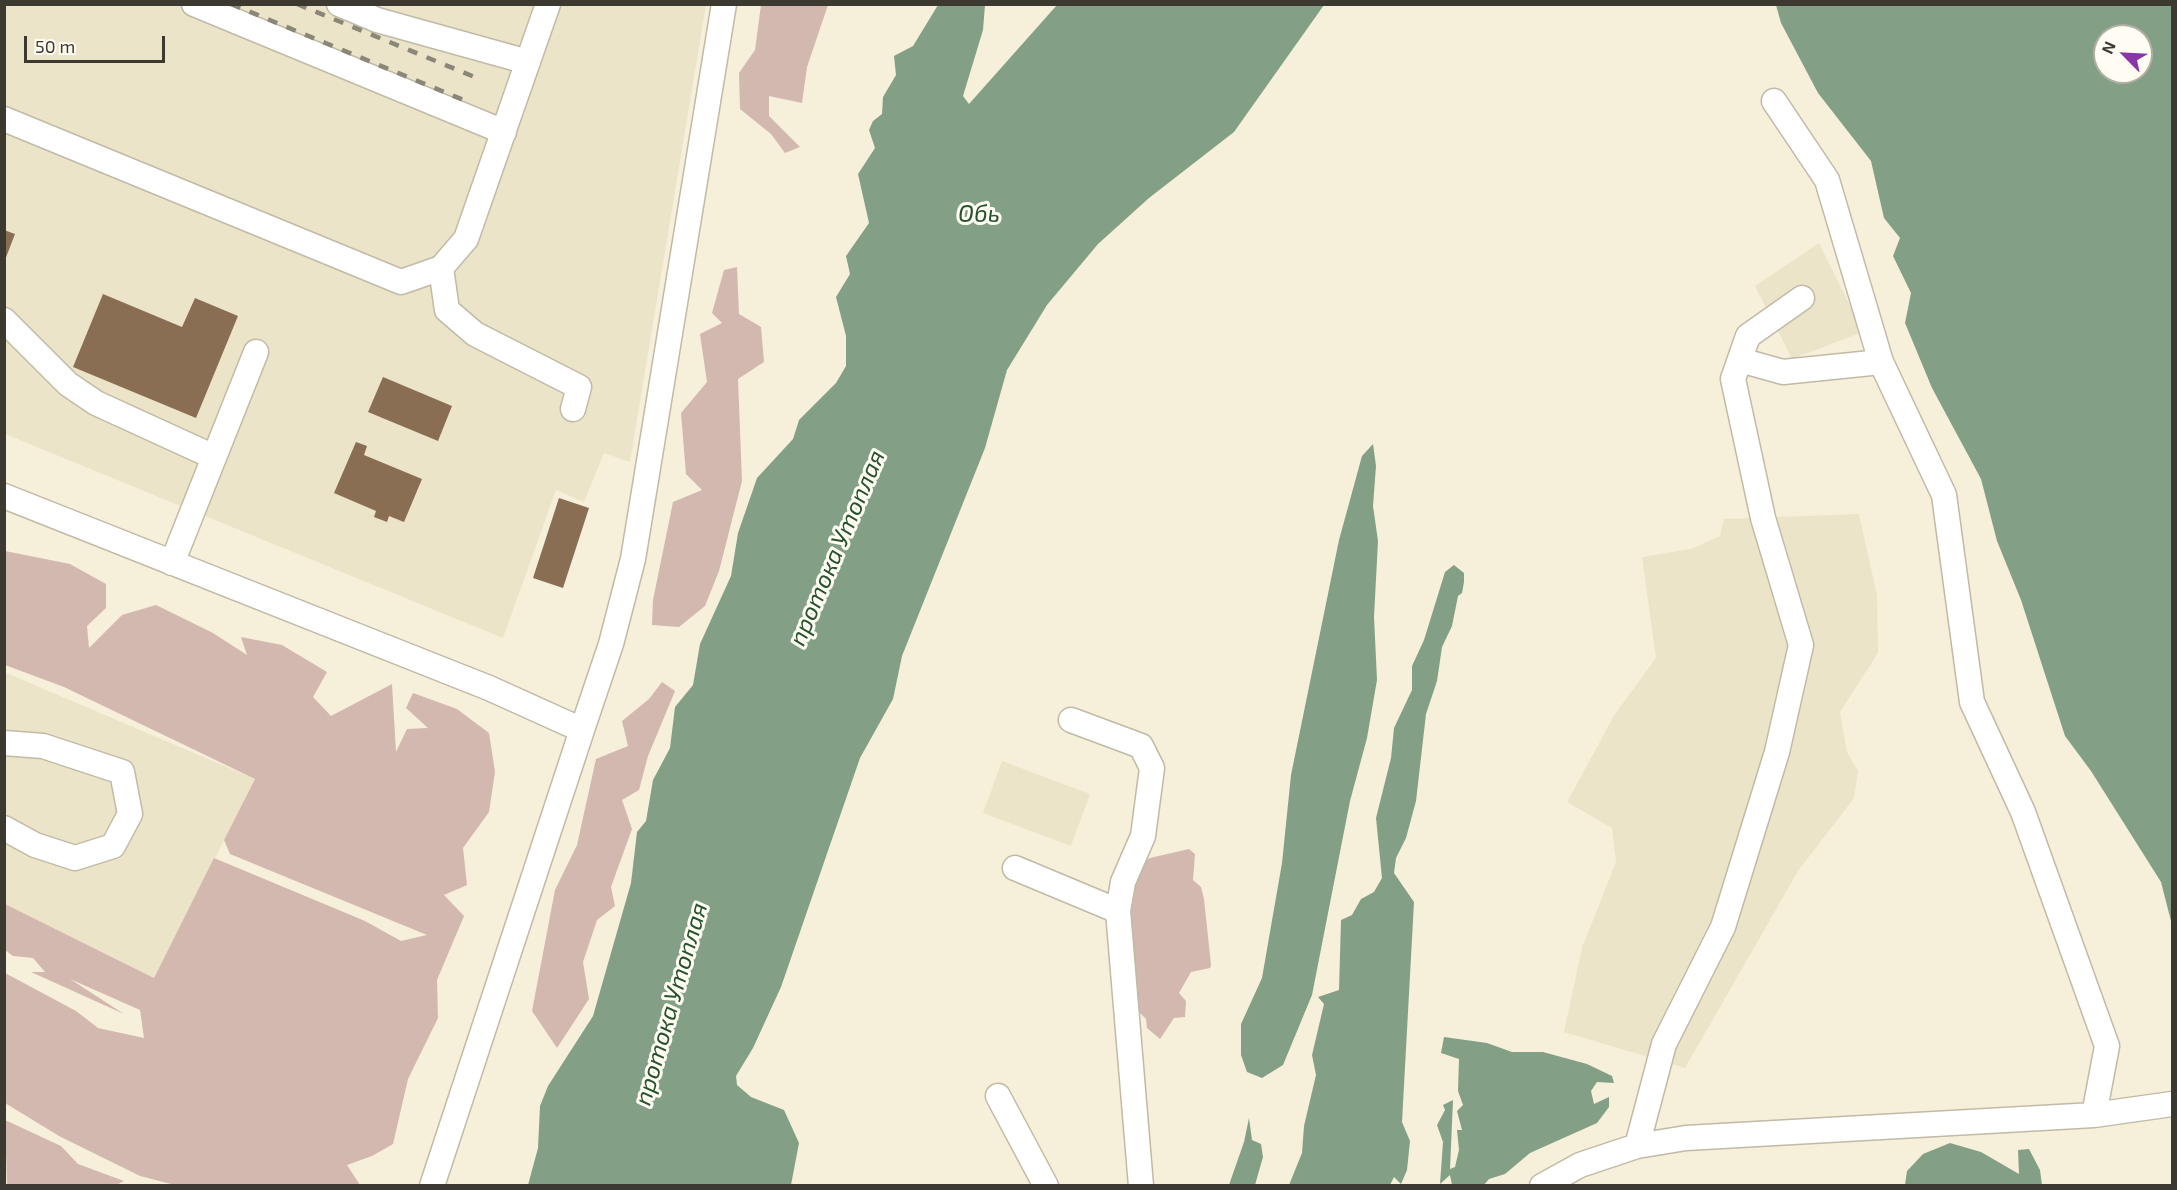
<!DOCTYPE html>
<html>
<head>
<meta charset="utf-8">
<style>
  body { margin:0 }
  #map { position:relative; width:2177px; height:1190px; overflow:hidden; background:#f6efda; font-family:"Exo 2",sans-serif }
  canvas { display:block }
  .frame { position:absolute; inset:0; border:6px solid #3c3931; pointer-events:none }
  .north { position:absolute; left:2093px; top:24px; width:60px; height:60px; box-sizing:border-box; background:#fffcf4; border:2px solid #b1aea6; border-radius:50%; rotate:294deg; font-size:16px; font-weight:700; line-height:24px; text-align:center; color:#3c3931 }
  .north::after { content:''; display:block; margin:auto; width:21px; height:27px; background:#8937a6; clip-path:polygon(50% 0,100% 100%,50% 72%,0 100%) }
  .scale { position:absolute; left:24px; top:36px; width:141px; height:27px; box-sizing:border-box; border:3px solid #3c3931; border-top:0; padding-left:8px; font-size:18px; line-height:21px; white-space:nowrap; color:#3c3931; -webkit-text-stroke:4px #fffcf4; paint-order:stroke }
</style>
</head>
<body>
<div id="map">
<canvas width="2177" height="1190"></canvas>
<div class="frame"></div>
<div class="north">N</div>
<div class="scale">50 m</div>
</div>
<script>
const ctx = document.querySelector('canvas').getContext('2d');
ctx.lineJoin = 'round';
function paint(path, color) { ctx.fillStyle = color; ctx.fill(path, 'evenodd'); }
const poly = rows => new Path2D(rows.map(r => 'M' + r).join(''));
function stroke(path, color, width, dash) { ctx.strokeStyle = color; ctx.lineWidth = width; ctx.lineCap = dash ? 'butt' : 'round'; ctx.setLineDash(dash || []); ctx.stroke(path); }
function label(font, color, halo, rows, align = 'center') {
  ctx.font = font + ' "Exo 2",sans-serif'; ctx.lineWidth = 6; ctx.setLineDash([]); ctx.textBaseline = 'middle'; ctx.strokeStyle = halo; ctx.fillStyle = color; for (const [text, x, y, turn = 0] of rows) {
    ctx.save(); ctx.translate(x, y); ctx.rotate((+turn || 0) * Math.PI / 180); ctx.textAlign = isNaN(turn) ? turn : align; if (halo) ctx.strokeText(text, 0, 0); ctx.fillText(text, 0, 0); ctx.restore();
  }
}
const built = poly([
  [4,5,706,5,630,462,604,453,584,502,556,490,503,638,5,434],
  [1819,243,1863,332,1792,359,1755,286],
  [1859,514,1877,595,1878,653,1840,712,1847,752,1858,771,1854,798,1798,871,1685,1068,1564,1032,1582,948,1616,862,1612,828,1567,802,1615,714,1656,658,1642,557,1691,549,1720,536,1724,519],
  [4,672,255,779,154,978,5,904],
  [1002,761,1090,794,1071,846,983,813]
]);
const green = poly([
  [761,5,828,5,807,67,802,103,769,96,769,116,800,147,785,153,771,134,740,109,739,73,755,50],
  [737,267,739,314,761,327,764,362,738,379,742,481,719,571,705,606,679,627,652,625,653,600,673,502,702,490,686,474,681,413,707,382,700,334,722,323,712,313,724,270],
  [5,551,70,564,106,584,106,608,87,626,89,648,122,615,156,605,213,633,247,655,241,637,282,645,327,672,313,697,331,716,392,684,396,752,407,729,428,728,406,708,413,693,457,709,489,733,495,772,489,812,463,848,467,885,444,895,464,916,437,980,438,1018,408,1079,393,1144,372,1156,347,1165,360,1185,175,1185,140,1176,59,1136,5,1103,5,973,76,1011,98,1028,144,1038,140,1010,70,979,124,1014,31,972,45,972,33,958,13,956,5,950,5,904,154,978,214,858,365,921,401,941,427,935,230,854,224,840,255,779,64,687,5,665],
  [662,682,675,691,648,756,639,790,622,800,632,829,611,887,615,906,597,920,583,962,589,999,557,1048,532,1011,555,890,577,845,596,759,628,746,622,721,649,699],
  [1189,849,1195,854,1193,880,1201,887,1204,899,1211,965,1210,968,1191,972,1179,993,1186,1001,1185,1017,1174,1018,1160,1039,1147,1028,1146,1019,1137,1010,1124,914,1143,862,1150,858],
  [5,1120,61,1146,78,1164,124,1181,114,1186,7,1185]
]);
const water = poly([
  [938,5,985,5,983,30,963,96,969,104,1057,5,1324,5,1234,132,1149,198,1098,244,1047,305,1007,370,985,448,902,656,893,699,860,758,781,987,753,1048,736,1076,737,1085,751,1097,784,1110,799,1143,791,1185,528,1185,538,1148,540,1106,548,1086,593,1016,631,883,637,832,646,821,653,780,670,748,675,707,693,685,700,644,731,576,738,533,757,478,793,439,799,420,836,383,846,366,846,336,836,297,850,274,846,256,869,223,858,174,875,148,869,130,873,121,882,114,883,97,896,75,894,56,913,46],
  [1776,5,2172,5,2172,925,2161,882,2091,771,2065,736,2021,600,1997,541,1981,479,1932,388,1905,323,1911,293,1893,256,1900,238,1884,218,1871,161,1818,93,1781,23],
  [2105,36,2141,36,2141,72,2105,72],
  [1373,444,1376,466,1373,506,1378,541,1374,617,1377,680,1367,738,1350,801,1312,995,1283,1065,1262,1078,1247,1072,1241,1055,1241,1024,1262,978,1282,863,1291,775,1339,540,1362,456],
  [1454,565,1464,573,1464,582,1462,593,1458,596,1452,626,1442,647,1437,681,1426,714,1416,801,1406,838,1396,858,1394,873,1414,902,1402,1122,1410,1141,1407,1170,1401,1184,1394,1177,1390,1185,1289,1185,1302,1153,1304,1126,1316,1075,1312,1055,1324,1004,1318,997,1339,990,1341,920,1352,915,1361,899,1374,892,1382,878,1376,818,1391,758,1394,728,1412,690,1412,666,1424,640,1445,572],
  [1444,1037,1487,1043,1512,1052,1543,1052,1587,1064,1612,1076,1614,1083,1597,1082,1591,1091,1594,1104,1609,1097,1609,1107,1597,1123,1530,1153,1505,1174,1489,1179,1484,1185,1452,1185,1450,1175,1440,1184,1443,1142,1437,1125,1445,1110,1443,1105,1453,1100,1450,1169,1455,1167,1459,1150,1457,1130,1462,1130,1457,1111,1463,1105,1458,1091,1459,1059,1441,1053],
  [1249,1118,1252,1140,1261,1144,1263,1157,1255,1185,1229,1185,1244,1142],
  [1950,1143,1981,1152,2019,1174,2018,1150,2029,1149,2040,1170,2042,1185,1905,1185,1907,1171,1923,1154]
]);
const building = poly([
  [4,230,15,234,5,260,4,260],
  [103,294,182,327,195,298,238,316,196,418,73,367],
  [383,377,452,406,438,441,368,412],
  [356,442,367,446,364,455,422,479,404,522,389,516,387,522,374,517,376,511,334,493],
  [559,498,589,508,563,588,533,578]
]);
const minor = poly([
  [194,4,504,132],
  [339,4,377,20,528,62],
  [1774,101,1827,180,1881,362,1944,495,1972,702,2023,812,2107,1046,2094,1115],
  [4,119,401,282,441,268,466,239,548,4],
  [441,268,447,310,475,334,579,387,573,409],
  [4,320,68,384,96,403,214,457],
  [1740,360,1783,372,1881,362],
  [4,496,489,688,582,730,432,1186],
  [172,563,256,352],
  [1071,720,1141,746,1152,768,1143,836,1123,882,1118,911,1141,1186],
  [582,730,611,644,633,559,724,4],
  [4,743,43,746,122,772,130,814,113,846,75,858,35,845,4,828],
  [1015,868,1118,911],
  [998,1096,1046,1186],
  [1637,1146,1664,1044,1723,927,1777,752,1801,645,1763,518,1733,379,1748,336,1802,298],
  [1542,1186,1580,1165,1637,1146,1686,1138,2094,1115,2172,1104]
]);
const rail = poly([
  [231,4,466,101],
  [297,4,477,78]
]);
const waterNames = [
  ["Обь",979,214],
  ["протока Утоплая",837,548,-67],
  ["протока Утоплая",671,1004,-74]
];
paint(built, '#ece4c8');
paint(green, '#d3b8af');
paint(water, '#83a086');
paint(building, '#896e54');
stroke(minor, '#c0baa6', 27);
stroke(minor, '#fff', 24);
stroke(rail, '#8a8678', 4.5, [10, 10]);
label('italic 24px', '#26532c', '#fffcf4', waterNames);
</script>
</body>
</html>
